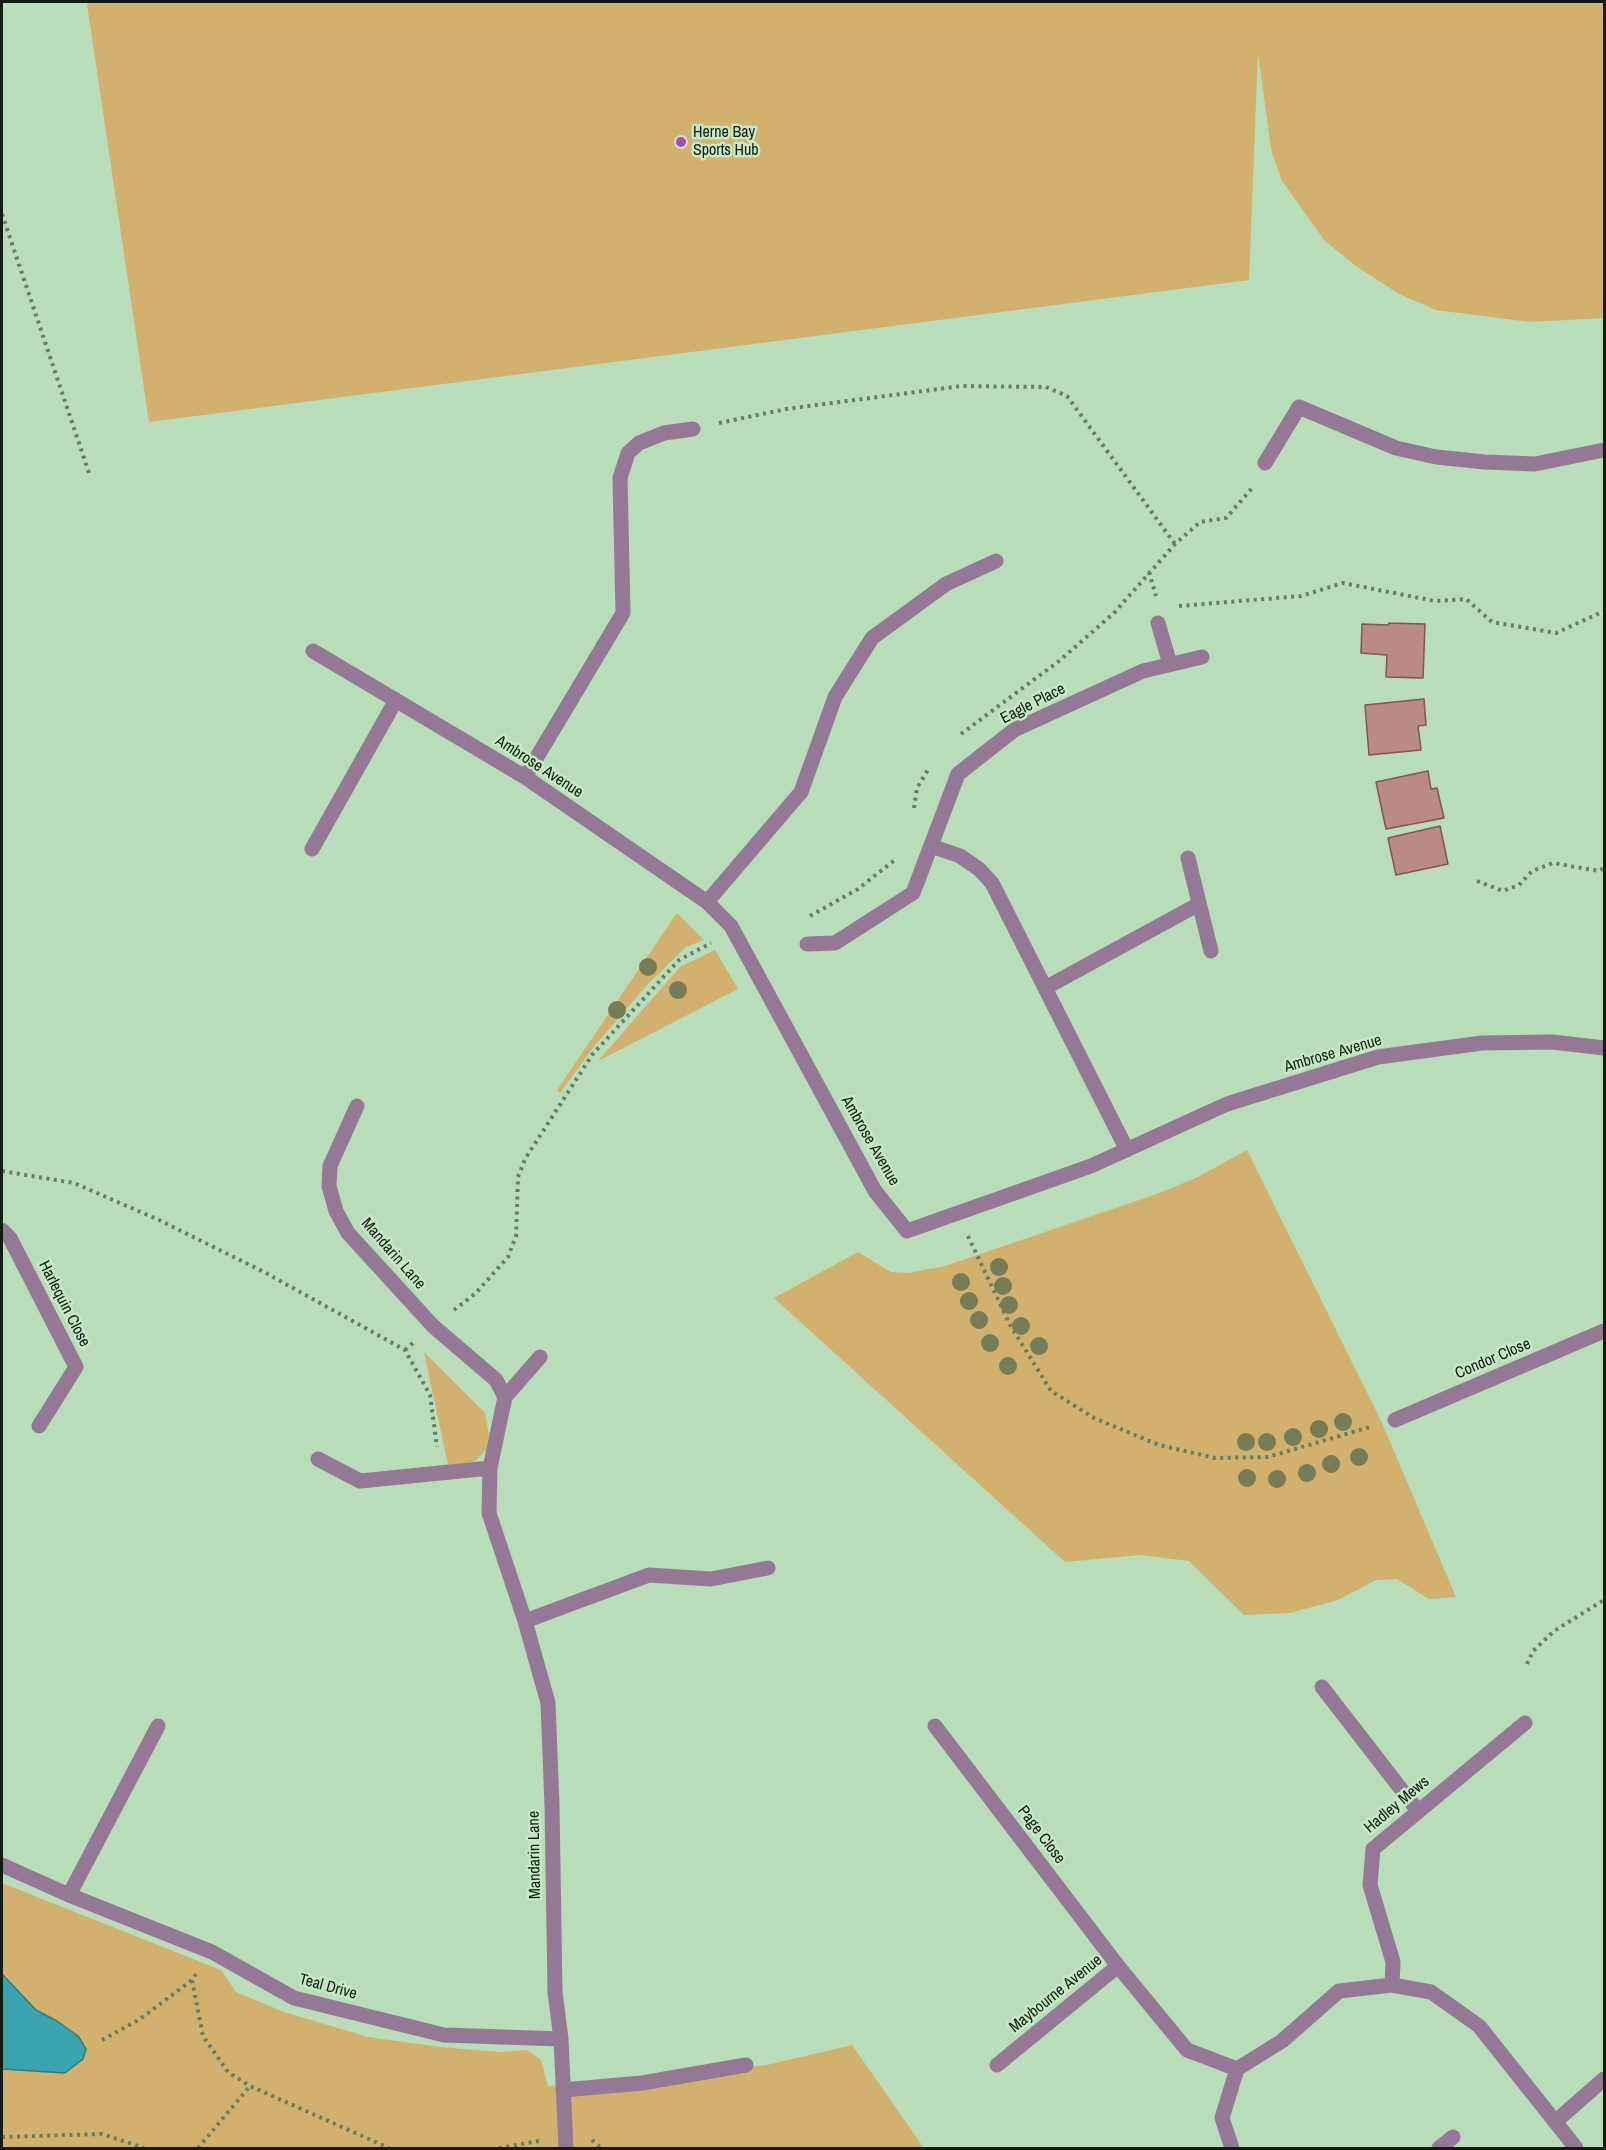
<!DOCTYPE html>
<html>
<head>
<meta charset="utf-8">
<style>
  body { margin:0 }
  #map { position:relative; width:1606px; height:2150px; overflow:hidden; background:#b9dcb9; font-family:"Archivo Narrow",sans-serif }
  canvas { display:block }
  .frame { position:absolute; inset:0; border:3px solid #111d11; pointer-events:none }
</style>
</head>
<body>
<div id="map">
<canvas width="1606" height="2150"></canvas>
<div class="frame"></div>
</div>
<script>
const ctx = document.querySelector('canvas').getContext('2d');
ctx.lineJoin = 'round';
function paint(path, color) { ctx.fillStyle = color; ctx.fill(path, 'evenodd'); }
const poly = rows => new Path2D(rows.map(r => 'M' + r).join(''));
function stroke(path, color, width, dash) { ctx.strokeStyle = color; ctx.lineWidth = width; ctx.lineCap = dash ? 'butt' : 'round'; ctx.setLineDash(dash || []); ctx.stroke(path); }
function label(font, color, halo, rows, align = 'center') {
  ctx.font = font + ' "Archivo Narrow",sans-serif'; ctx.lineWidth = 5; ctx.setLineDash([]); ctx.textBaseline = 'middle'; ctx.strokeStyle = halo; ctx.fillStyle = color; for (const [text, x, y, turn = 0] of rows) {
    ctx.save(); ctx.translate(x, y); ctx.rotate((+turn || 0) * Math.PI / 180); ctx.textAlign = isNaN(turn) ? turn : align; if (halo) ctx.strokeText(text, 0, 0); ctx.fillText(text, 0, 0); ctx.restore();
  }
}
const green = poly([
  [90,2,1604,2,1604,318,1530,322,1436,310,1399,294,1356,266,1325,241,1282,181,1271,149,1258,53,1249,280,149,422,87,4],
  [677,913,704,940,686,947,648,984,592,1049,560,1093,557,1090],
  [715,950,738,989,598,1061,680,967],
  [1247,1150,1382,1423,1456,1597,1429,1599,1397,1579,1376,1580,1338,1600,1290,1613,1244,1615,1189,1561,1140,1555,1065,1562,774,1298,858,1252,891,1272,908,1273,945,1266,1157,1194,1196,1178],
  [424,1352,485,1413,489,1435,486,1450,474,1462,448,1465],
  [2,1883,221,1970,236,1992,284,2012,368,2037,440,2047,500,2052,527,2050,541,2060,548,2086,767,2065,852,2045,924,2148,2,2148]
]);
const water = poly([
  [2,1974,36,2010,57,2021,78,2036,86,2049,83,2059,65,2073,2,2069,2,1974]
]);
const building = poly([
  [1389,623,1425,624,1423,678,1386,677,1387,655,1361,653,1362,624,1388,625,1389,623],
  [1424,699,1426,725,1418,726,1421,750,1369,755,1365,705,1424,699],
  [1428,771,1431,789,1437,788,1444,818,1386,829,1376,782,1428,771],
  [1440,826,1448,864,1396,875,1388,838,1440,826]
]);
const path = poly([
  [2,214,90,476],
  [719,423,786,409,962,386,1046,387,1067,396,1175,544],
  [1149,572,1156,596],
  [1179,606,1301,596,1343,583,1435,601,1466,599,1492,622,1556,633,1604,611],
  [961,734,1059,661,1114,613,1175,544,1200,522,1226,518,1253,487],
  [914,808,917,788,929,768],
  [1477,881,1503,891,1519,885,1532,871,1553,863,1599,871,1604,868],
  [810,916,858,889,896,859],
  [2,1171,74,1183,159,1220,264,1272,405,1350,430,1395,437,1447],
  [968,1236,1010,1325,1051,1391,1094,1418,1159,1445,1215,1458,1268,1457,1370,1427],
  [454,1310,476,1293,508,1257,516,1236,518,1177,525,1159,592,1055,679,960,711,943],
  [405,1350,413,1343],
  [1527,1664,1533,1651,1554,1631,1604,1600],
  [196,1974,192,1980,203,2036,228,2072,250,2086,389,2148],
  [102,2040,140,2019,192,1980],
  [2,2137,102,2134,144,2148],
  [592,2140,601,2148],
  [198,2148,250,2086],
  [499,2148,539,2141]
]);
const minor = poly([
  [1265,463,1299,407,1396,448,1436,457,1485,462,1535,464,1604,450],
  [1158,623,1170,664],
  [313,651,525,777,707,902,731,926,875,1191,907,1231,1091,1166,1227,1104,1378,1057,1482,1043,1552,1042,1604,1048],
  [525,777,623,613,620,478,628,453,639,443,664,433,693,429],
  [931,846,960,856,979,869,992,883,1127,1150],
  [312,849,396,700],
  [1188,858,1211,951],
  [707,902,801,792,835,697,872,638,946,584,996,561],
  [807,944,835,943,913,893,958,774,1014,730,1143,671,1202,657],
  [1045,988,1199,904],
  [357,1106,330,1166,329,1186,336,1211,348,1233,433,1326,496,1380,505,1397,490,1468,489,1513,525,1621,548,1703,552,1805,555,1992,561,2039,566,2148],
  [2,1230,10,1238,76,1367,39,1426],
  [505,1397,540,1357],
  [1395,1420,1604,1331],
  [318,1459,360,1481,490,1468],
  [525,1621,649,1575,711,1579,768,1568],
  [1322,1687,1418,1811],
  [935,1726,1118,1966],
  [2,1865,69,1895,212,1952,294,1998,444,2035,561,2039],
  [69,1895,158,1726],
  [1392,1985,1393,1962,1370,1885,1373,1849,1525,1723],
  [997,2065,1118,1966,1187,2050,1237,2069,1282,2041,1339,1991,1392,1985,1431,1992,1479,2026,1576,2148],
  [563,2090,642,2083,746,2065],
  [1555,2122,1604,2079],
  [1232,2148,1222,2118,1237,2069],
  [1439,2148,1453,2137]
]);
const trees = [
  [648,967],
  [678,990],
  [617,1010],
  [999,1267],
  [961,1282],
  [1003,1286],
  [969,1301],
  [1009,1305],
  [979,1320],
  [1021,1326],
  [990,1343],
  [1039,1346],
  [1008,1366],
  [1343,1422],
  [1319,1429],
  [1293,1437],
  [1246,1442],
  [1267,1442],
  [1359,1457],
  [1331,1464],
  [1307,1473],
  [1247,1478],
  [1277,1479]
];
const markers = [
  [681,142,6,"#aa4ab2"]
];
const poiNames = [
  ["Herne Bay",693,133],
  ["Sports Hub",693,151]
];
const streetNames = [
  ["Eagle Place",1033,704,-27],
  ["Ambrose Avenue",539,767,33],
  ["Ambrose Avenue",1333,1054,-16],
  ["Ambrose Avenue",870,1141,60],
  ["Mandarin Lane",393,1254,49],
  ["Harlequin Close",64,1304,63],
  ["Condor Close",1493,1359,-23],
  ["Hadley Mews",1397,1805,-40],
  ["Page Close",1041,1835,53],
  ["Mandarin Lane",535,1855,-91],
  ["Teal Drive",328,1987,15],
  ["Maybourne Avenue",1056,1994,-39]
];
paint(green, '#d1b16d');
paint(water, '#39a4ae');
stroke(water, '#2d7c7f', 1.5);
paint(building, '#ba8a85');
stroke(building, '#825551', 1.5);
stroke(path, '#657d65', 4, [3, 4.5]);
stroke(minor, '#947895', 15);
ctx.fillStyle = '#767c56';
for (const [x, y] of trees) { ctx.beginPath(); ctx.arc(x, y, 9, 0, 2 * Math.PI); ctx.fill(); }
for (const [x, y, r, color] of markers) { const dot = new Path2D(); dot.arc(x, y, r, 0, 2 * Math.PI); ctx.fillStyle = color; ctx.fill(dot); stroke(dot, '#c6e9c5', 2); }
label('16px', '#111d11', '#c6e9c5', poiNames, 'left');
label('16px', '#111d11', '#c6e9c5', streetNames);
</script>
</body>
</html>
